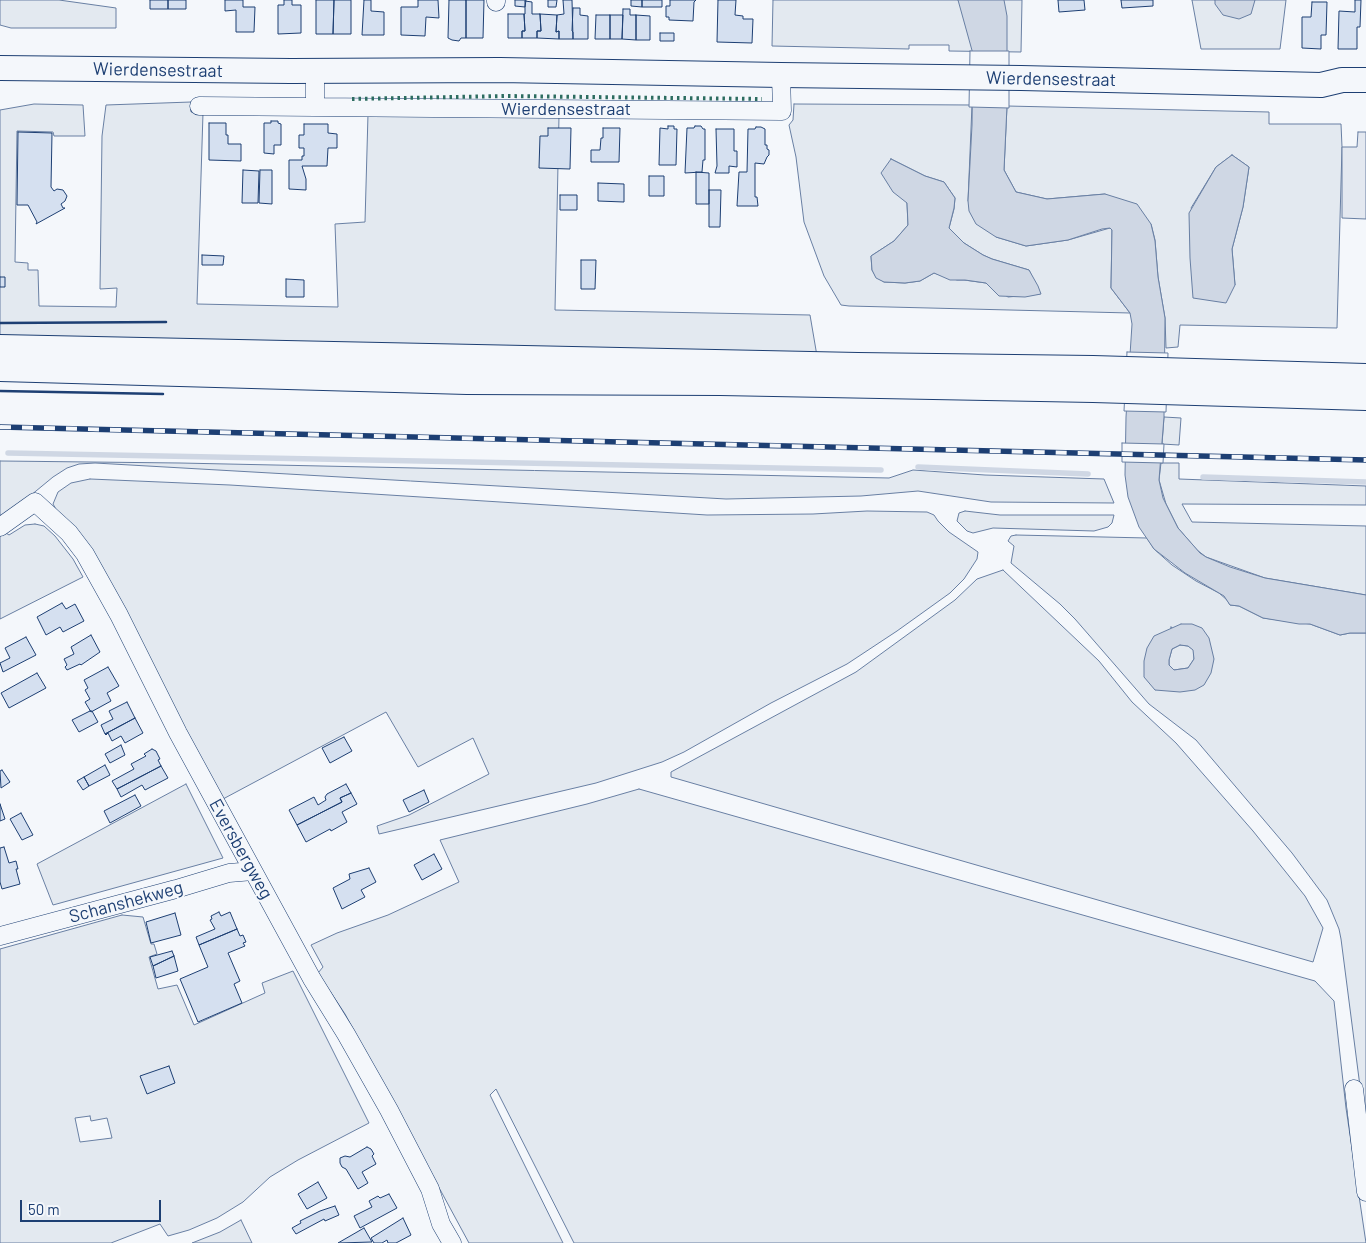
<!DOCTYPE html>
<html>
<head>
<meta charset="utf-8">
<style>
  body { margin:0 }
  #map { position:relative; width:1366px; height:1243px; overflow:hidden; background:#f4f7fb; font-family:Barlow,sans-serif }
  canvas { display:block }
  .scale { position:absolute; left:20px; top:1200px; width:141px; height:22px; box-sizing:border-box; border:2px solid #1d3f73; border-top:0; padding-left:6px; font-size:15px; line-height:18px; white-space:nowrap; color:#1d3f73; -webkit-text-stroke:4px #f4f7fb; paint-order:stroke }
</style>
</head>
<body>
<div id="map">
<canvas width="1366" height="1243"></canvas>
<div class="scale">50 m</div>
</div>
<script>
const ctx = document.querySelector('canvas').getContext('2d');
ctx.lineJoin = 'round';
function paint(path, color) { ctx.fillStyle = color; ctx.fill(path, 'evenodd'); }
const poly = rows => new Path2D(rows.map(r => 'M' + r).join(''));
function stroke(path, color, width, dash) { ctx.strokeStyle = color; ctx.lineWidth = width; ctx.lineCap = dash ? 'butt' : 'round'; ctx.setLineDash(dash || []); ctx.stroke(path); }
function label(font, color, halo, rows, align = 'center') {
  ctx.font = font + ' Barlow,sans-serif'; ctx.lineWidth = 4; ctx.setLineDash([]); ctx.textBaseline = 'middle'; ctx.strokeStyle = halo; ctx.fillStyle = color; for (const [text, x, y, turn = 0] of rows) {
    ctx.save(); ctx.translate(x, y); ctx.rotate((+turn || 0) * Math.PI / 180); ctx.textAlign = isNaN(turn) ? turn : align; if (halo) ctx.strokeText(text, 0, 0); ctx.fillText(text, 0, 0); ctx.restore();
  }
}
const green = poly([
  [0,0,59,0,116,8,116,28,11,28,0,25,0,0],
  [773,0,1022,0,1021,52,949,51,949,45,909,45,909,49,772,46,773,0],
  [1192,0,1286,0,1280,49,1201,49,1192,0],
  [191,102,191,112,203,113,197,304,338,307,335,224,365,222,368,114,559,116,555,310,810,315,817,356,0,336,0,110,34,104,83,105,85,136,54,136,53,132,17,131,15,262,28,263,28,270,38,270,39,306,116,307,117,288,100,289,102,136,106,105,191,102],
  [794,104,972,105,968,201,996,237,1026,246,1068,240,1110,228,1112,230,1111,288,1130,313,849,306,841,305,824,276,804,222,796,157,789,125,793,120,794,104],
  [891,159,925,176,944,182,955,198,954,209,949,228,964,243,983,255,992,259,1029,270,1040,294,1008,297,986,283,964,280,957,280,934,273,920,281,905,283,884,282,876,277,872,270,871,256,894,241,908,225,907,203,891,159],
  [1007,106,1269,112,1269,124,1341,124,1342,147,1337,328,1180,325,1178,347,1166,348,1165,318,1158,277,1155,240,1151,224,1105,194,1047,199,1016,192,1004,170,1007,106],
  [1232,155,1249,167,1243,207,1232,249,1235,285,1191,208,1216,167,1232,155],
  [1164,417,1181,418,1179,445,1162,444,1164,417],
  [0,461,180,463,889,478,913,470,985,475,1104,479,1114,503,991,502,918,491,861,496,726,499,95,463,79,464,67,468,53,477,19,505,2,516,0,515,0,461],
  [1161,463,1179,463,1179,479,1366,486,1366,505,1182,504,1192,522,1366,526,1366,595,1265,578,1206,557,1197,550,1178,528,1166,504,1159,480,1161,463],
  [90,479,230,485,707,515,813,514,867,511,927,512,934,515,938,521,949,532,978,552,977,559,964,579,950,593,897,631,847,664,771,703,684,752,662,762,596,783,379,834,377,826,409,815,489,774,473,738,418,767,386,712,223,799,53,504,58,492,71,483,90,479],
  [965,511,1000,515,1114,515,1112,523,1108,527,1094,531,993,528,973,533,967,531,957,521,959,513,965,511],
  [35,524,44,526,55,536,73,559,83,577,0,619,0,536,6,533,9,535,25,525,35,524],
  [1016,535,1147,538,1154,549,1172,565,1196,581,1219,593,1227,600,1230,605,1239,606,1263,618,1310,624,1340,635,1350,633,1366,633,1366,1133,1341,939,1339,929,1327,900,1292,853,1196,740,1149,704,1075,619,1060,604,1011,563,1014,546,1008,541,1011,536,1016,535],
  [1171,627,1214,659,1155,690,1171,627],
  [1003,570,1099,661,1132,702,1176,743,1253,831,1305,896,1323,928,1313,962,671,777,671,772,856,672,955,600,977,579,1003,570],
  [1180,645,1188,646,1194,650,1194,659,1188,668,1174,670,1169,665,1169,660,1172,649,1180,645],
  [186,784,223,858,53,905,37,864,186,784],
  [639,789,1315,981,1334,1001,1346,1108,1366,1243,574,1243,496,1089,490,1095,563,1243,469,1243,345,1014,318,973,323,967,311,945,337,933,388,915,459,882,440,840,587,804,639,789],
  [122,915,143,917,151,944,154,944,157,954,149,957,158,989,177,985,194,1025,265,993,262,983,293,971,369,1123,298,1160,270,1177,243,1202,217,1218,189,1230,168,1236,160,1224,111,1243,0,1243,0,949,122,915],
  [90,1116,91,1121,107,1118,112,1138,80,1142,75,1118,90,1116],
  [241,1220,252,1243,192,1243,220,1232,241,1220]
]);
const parking = poly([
  [1358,132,1366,132,1366,219,1342,218,1342,147,1357,147,1358,132]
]);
const water = poly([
  [958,0,1004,0,1007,16,1007,106,1004,170,1016,192,1047,199,1105,194,1137,204,1151,224,1155,241,1158,277,1165,318,1164,417,1159,480,1163,498,1178,528,1200,553,1206,557,1230,567,1265,578,1366,595,1366,633,1350,633,1340,635,1310,624,1299,624,1263,618,1239,606,1230,605,1224,596,1185,573,1154,549,1139,527,1128,497,1125,475,1126,417,1132,324,1130,313,1111,288,1112,230,1110,228,1102,229,1068,240,1026,246,996,237,976,224,969,211,968,201,972,125,973,54,958,0],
  [1215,0,1255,0,1251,14,1239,19,1223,15,1215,4,1215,0],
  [1232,155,1249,167,1243,207,1232,249,1235,285,1226,303,1193,298,1190,258,1189,213,1216,167,1232,155],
  [891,159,925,176,944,182,955,198,954,208,949,228,964,243,983,255,992,259,1029,270,1038,286,1041,294,1025,297,999,296,986,283,965,280,950,280,934,273,920,281,905,283,884,282,876,278,872,270,871,256,894,241,908,225,907,203,893,192,881,173,891,159],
  [1181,624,1192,624,1202,628,1209,638,1214,659,1211,673,1204,685,1195,690,1180,692,1155,690,1144,677,1144,661,1147,648,1154,636,1181,624],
  [1180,645,1188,646,1193,650,1194,659,1188,668,1174,670,1169,665,1169,660,1172,649,1180,645]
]);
const pier = poly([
  [970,51,1009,51,1009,108,969,107,970,51],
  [1127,352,1168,353,1166,412,1124,411,1127,352],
  [1122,443,1164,444,1163,463,1122,462,1122,443]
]);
const stream = poly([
  [8,453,881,470],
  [918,467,1088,474],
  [1203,477,1366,482]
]);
const building = poly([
  [150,0,168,0,168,9,150,9,150,0],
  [168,0,186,0,186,9,168,9,168,0],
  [225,0,243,0,243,7,255,7,254,32,236,32,236,10,225,11,225,0],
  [284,0,292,0,292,5,301,5,301,33,278,34,278,5,284,5,284,0],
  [316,0,334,0,333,34,316,34,316,0],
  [334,0,351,0,351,34,333,34,334,0],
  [364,0,371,0,371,11,384,12,384,35,362,35,364,0],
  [418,0,438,0,439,18,426,17,425,36,401,35,401,7,418,7,418,0],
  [449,0,466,0,466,38,461,38,459,41,452,40,448,38,449,0],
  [466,0,484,0,483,38,466,38,466,0],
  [515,0,526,0,525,7,515,6,515,0],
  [548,0,557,0,556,7,548,7,548,0],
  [563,0,572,0,573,39,559,39,559,31,556,32,557,15,564,14,563,0],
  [631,0,642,0,642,7,631,6,631,0],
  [642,0,662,0,662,7,642,7,642,0],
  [670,0,696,0,694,2,693,21,669,20,669,17,666,17,666,6,670,6,670,0],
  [718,0,736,0,735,15,743,16,743,19,753,19,752,43,717,42,718,0],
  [1058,0,1084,0,1085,10,1059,12,1058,0],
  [1121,0,1153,0,1153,6,1122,8,1121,0],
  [1355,0,1361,0,1360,27,1357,27,1357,49,1338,49,1339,11,1355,12,1355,0],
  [525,1,532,2,532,14,540,14,541,31,537,31,537,38,522,38,522,31,525,31,524,14,525,14,525,1],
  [1312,2,1327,2,1326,35,1321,35,1321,49,1302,48,1302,17,1311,17,1312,2],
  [573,8,580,8,580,15,588,16,588,39,573,39,573,32,572,31,573,8],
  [623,9,630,9,630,15,636,15,636,40,622,39,623,9],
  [508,14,524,14,525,31,522,31,522,38,508,38,508,14],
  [540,14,557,15,556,32,559,31,559,39,537,38,537,31,541,31,540,14],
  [596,15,610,15,610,39,595,39,596,15],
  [610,15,623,15,622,39,610,39,610,15],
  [636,15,650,16,650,40,636,40,636,15],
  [660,33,674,33,674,41,660,41,660,33],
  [271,121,278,121,278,123,281,124,281,145,274,145,274,154,264,153,264,123,271,123,271,121],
  [209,123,226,123,226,135,228,135,228,144,241,144,241,161,209,160,209,123],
  [304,124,328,124,328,133,337,134,337,148,328,148,327,166,302,166,306,179,306,190,289,189,289,160,302,160,302,156,304,156,304,148,299,148,299,135,304,135,304,124],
  [668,126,674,126,674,129,677,129,676,165,659,165,660,128,668,129,668,126],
  [695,126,701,126,703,129,705,129,705,160,703,160,702,172,685,173,687,128,694,128,695,126],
  [756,127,761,127,765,129,765,145,767,145,767,149,769,150,769,155,767,157,764,164,755,163,755,197,757,197,758,206,737,206,739,172,747,172,748,129,755,129,756,127],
  [548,128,571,128,570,169,539,168,540,136,548,136,548,128],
  [603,128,620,128,619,162,591,162,591,150,600,150,601,138,603,138,603,128],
  [716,129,734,129,734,151,737,151,737,167,729,166,729,173,715,173,717,166,716,129],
  [18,132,52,133,51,187,54,191,57,189,63,190,67,196,65,201,61,204,63,208,65,208,36,224,37,222,28,205,17,205,18,132],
  [243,170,259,171,258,203,242,203,243,170],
  [260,170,272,170,272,204,259,203,260,170],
  [696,172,709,173,709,204,696,204,696,172],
  [649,176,664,176,664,196,649,196,649,176],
  [598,183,624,184,624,202,598,201,598,183],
  [709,190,721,190,720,227,709,227,709,190],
  [560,195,577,195,577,210,560,210,560,195],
  [202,255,224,256,223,265,202,265,202,255],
  [581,260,596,260,595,289,581,289,581,260],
  [0,277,5,277,5,287,0,287,0,277],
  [286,279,304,280,304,297,286,297,286,279],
  [62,603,66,609,75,604,84,621,63,632,60,627,46,635,37,617,62,603],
  [91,635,100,652,81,665,80,664,67,670,65,667,67,665,64,659,74,654,71,647,91,635],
  [26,637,36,655,3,672,0,663,10,658,5,648,26,637],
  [108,667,119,686,107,693,111,701,91,712,85,702,90,699,85,690,88,688,84,680,108,667],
  [37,673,46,688,9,708,1,693,37,673],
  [127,702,135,718,105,734,101,725,113,719,109,711,127,702],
  [90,711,92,711,98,722,79,732,72,720,90,711],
  [135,718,143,733,125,743,121,736,112,741,108,733,106,735,105,734,135,718],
  [344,737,352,751,330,763,322,748,344,737],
  [121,745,125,755,110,763,105,754,121,745],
  [152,749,156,751,160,759,158,760,161,766,117,789,112,781,134,769,131,764,146,756,144,754,152,749],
  [105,765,110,775,89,786,84,777,105,765],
  [161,766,168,778,145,790,142,785,121,797,117,789,161,766],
  [2,770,10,782,1,788,0,771,2,770],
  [84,777,89,786,83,790,77,781,84,777],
  [346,784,351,793,340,798,342,802,297,825,289,810,314,797,318,805,326,800,325,797,327,794,346,784],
  [424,790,429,802,409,812,403,800,424,790],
  [351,793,357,804,342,812,347,822,331,831,330,829,306,842,297,825,342,802,340,798,351,793],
  [135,795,141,806,110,823,104,811,135,795],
  [0,804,5,819,0,821,0,804],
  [21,813,33,835,22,840,10,819,21,813],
  [4,847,9,863,16,861,18,869,16,869,20,884,2,889,0,882,0,848,4,847],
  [434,854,442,869,422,880,414,865,434,854],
  [369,868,376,882,361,890,365,897,342,909,333,888,350,879,349,874,369,868],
  [219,912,221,916,230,912,237,929,199,945,196,937,215,929,210,920,212,919,211,916,219,912],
  [175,913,181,935,151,943,146,922,175,913],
  [237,929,240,936,243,935,246,942,243,943,245,946,228,953,240,981,234,984,242,1003,198,1022,180,979,208,967,199,945,237,929],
  [172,951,174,956,153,966,150,957,172,951],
  [174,956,178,971,156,978,153,966,174,956],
  [169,1066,175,1083,147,1094,140,1076,169,1066],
  [367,1147,371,1149,374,1154,372,1156,376,1164,362,1172,368,1183,358,1189,346,1169,342,1167,340,1163,340,1158,345,1156,350,1157,367,1147],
  [318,1182,327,1198,307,1209,298,1194,318,1182],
  [389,1194,397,1208,360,1228,354,1216,372,1207,369,1201,378,1196,380,1198,389,1194],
  [335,1206,339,1215,325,1221,324,1219,296,1234,292,1228,301,1223,300,1221,320,1211,335,1206],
  [403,1218,411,1235,396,1243,388,1243,387,1240,382,1243,374,1243,371,1238,403,1218],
  [364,1228,372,1242,338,1243,364,1228]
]);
const street = poly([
  [496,0,496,2],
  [199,106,782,111,781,75],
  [315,107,315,71],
  [0,527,35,502,69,533,85,554,119,615,178,733,312,979,346,1034,389,1110,430,1189,441,1224,452,1243],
  [0,936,176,889,229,873,253,871],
  [1354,1089,1366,1192]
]);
const secondary = poly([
  [0,68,291,71,500,70,781,75,1021,78,1321,85,1342,80,1366,80]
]);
const primary = poly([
  [0,348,858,366,1093,369,1366,377],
  [0,368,467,381,720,382,1093,389,1366,397]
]);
const rail = poly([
  [0,427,1366,460]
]);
const hedge = poly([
  [352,99,505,96,762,99]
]);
const wall = poly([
  [0,323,166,322],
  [0,391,163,394]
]);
const streetNames = [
  ["Wierdensestraat",158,70,1],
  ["Wierdensestraat",1051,79,1],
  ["Wierdensestraat",566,109],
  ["Eversbergweg",241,849,61],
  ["Schanshekweg",126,902,-15]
];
paint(green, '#e3e9f0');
stroke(green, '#687fa3', 1);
paint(parking, '#e3e8f0');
stroke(parking, '#687fa3', 1);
paint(water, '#cfd7e4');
stroke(water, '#687fa3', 1);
paint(pier, '#f4f7fb');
stroke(pier, '#687fa3', 1);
stroke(stream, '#cfd7e4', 5.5);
paint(building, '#d5e0f0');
stroke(building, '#1d3f73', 1);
stroke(street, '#1d3f73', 19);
stroke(secondary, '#1d3f73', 26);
stroke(primary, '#1d3f73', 28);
stroke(street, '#f4f7fb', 18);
stroke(secondary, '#f4f7fb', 24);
stroke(primary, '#f4f7fb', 26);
stroke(rail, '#1d3f73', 5.5);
stroke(rail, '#f4f7fb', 4, [11]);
stroke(hedge, '#2c6c60', 4, [2.5, 4]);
stroke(wall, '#1d3f73', 2.5);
label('18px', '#1d3f73', '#f4f7fb', streetNames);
</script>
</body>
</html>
